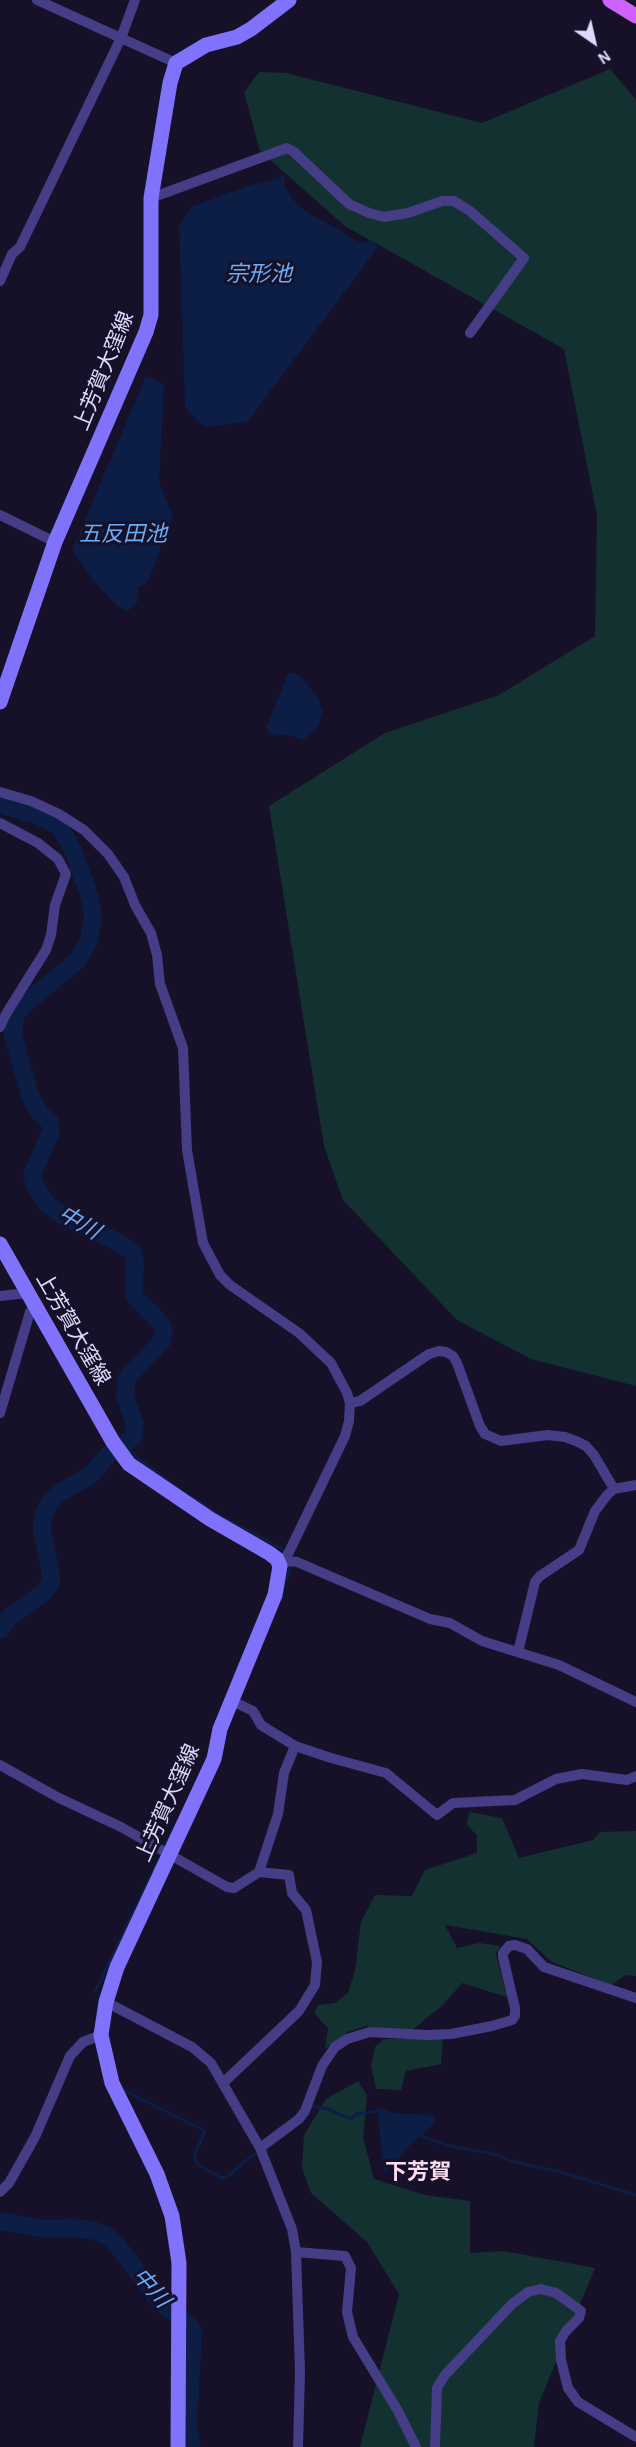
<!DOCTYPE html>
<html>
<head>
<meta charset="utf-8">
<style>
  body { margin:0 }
  #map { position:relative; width:636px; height:2447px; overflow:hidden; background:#161128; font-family:"Alegreya Sans",sans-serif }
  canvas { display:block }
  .north { position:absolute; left:564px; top:12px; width:60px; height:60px; -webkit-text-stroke:4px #161128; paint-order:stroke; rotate:146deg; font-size:16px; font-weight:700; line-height:24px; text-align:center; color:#e0d9fe }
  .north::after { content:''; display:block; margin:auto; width:21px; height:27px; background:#e0d9fe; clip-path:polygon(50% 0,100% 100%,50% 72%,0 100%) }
</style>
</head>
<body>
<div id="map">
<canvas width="636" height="2447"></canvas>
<div class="north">N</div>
</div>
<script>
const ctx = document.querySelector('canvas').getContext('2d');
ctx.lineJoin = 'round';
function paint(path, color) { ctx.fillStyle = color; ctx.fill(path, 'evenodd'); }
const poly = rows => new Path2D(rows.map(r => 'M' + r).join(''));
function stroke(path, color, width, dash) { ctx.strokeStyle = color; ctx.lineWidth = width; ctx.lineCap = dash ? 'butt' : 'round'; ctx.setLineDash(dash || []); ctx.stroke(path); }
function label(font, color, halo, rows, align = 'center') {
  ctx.font = font + ' "Alegreya Sans","Noto Sans JP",sans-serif'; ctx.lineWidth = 6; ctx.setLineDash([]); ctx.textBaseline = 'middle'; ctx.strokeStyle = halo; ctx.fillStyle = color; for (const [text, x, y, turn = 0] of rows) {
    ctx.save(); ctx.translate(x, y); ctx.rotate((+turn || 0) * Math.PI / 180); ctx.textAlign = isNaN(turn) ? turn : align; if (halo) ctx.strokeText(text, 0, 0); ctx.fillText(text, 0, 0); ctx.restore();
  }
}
const green = poly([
  [610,69,636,100,636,1386,531,1359,457,1320,343,1200,324,1146,269,806,385,733,499,695,595,636,597,515,564,349,345,226,260,151,244,92,259,72,286,73,482,123],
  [469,1812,502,1818,519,1858,593,1840,600,1832,636,1831,636,1976,626,1975,611,1985,552,1962,527,1939,445,1925,457,1948,479,1943,500,1946,496,1954,507,1997,462,1983,443,2005,412,2030,376,2028,366,2026,348,2032,325,2049,328,2028,314,2013,318,2005,335,2003,348,1993,355,1971,361,1922,375,1895,412,1896,425,1870,477,1853,477,1836,467,1824],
  [443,2038,441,2064,406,2071,401,2090,376,2089,371,2066,375,2047,384,2039],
  [358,2081,367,2095,363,2137,374,2179,425,2195,470,2201,470,2253,504,2251,595,2268,539,2403,534,2447,360,2447,399,2294,367,2242,311,2193,302,2168,304,2135,326,2099]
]);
const water = poly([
  [285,174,284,185,292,199,309,214,342,231,350,238,363,243,371,240,378,247,247,422,204,427,187,410,185,405,179,224,193,206,251,185,278,179],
  [138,373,164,384,159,482,173,516,151,574,145,584,138,588,138,601,131,609,125,611,117,606,94,581,72,550,141,388,145,377],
  [293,673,299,675,317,696,323,711,318,727,304,740,284,734,272,736,266,728,288,674],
  [377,2107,396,2114,423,2114,434,2117,434,2124,412,2143,384,2174]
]);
const stream = poly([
  [125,1444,140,1460,187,1495],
  [193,1498,219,1515,286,1551],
  [282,1593,291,1566],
  [165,1846,173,1829],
  [95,1992,162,1853],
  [125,2091,205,2131,194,2156,198,2165,222,2178,228,2176,254,2154],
  [311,2106,328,2109,351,2119,356,2114,380,2111],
  [419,2135,446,2145,499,2155,511,2161,560,2172,636,2195]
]);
const river = poly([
  [0,804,39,816,59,826,73,850,90,898,93,917,89,940,78,960,27,1002,17,1013,14,1022,13,1036,31,1098,40,1113,50,1122,51,1131,32,1175,36,1187,48,1205,66,1218,118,1242,133,1252,135,1262,134,1296,158,1320,164,1329,162,1341,127,1378,125,1395,135,1425,133,1437,109,1454,90,1476,59,1493,47,1506,43,1516,42,1530,51,1575,51,1583,44,1592,10,1617,0,1630],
  [0,2221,47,2229,72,2228,92,2230,107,2235,117,2245,162,2304,188,2324,193,2331,188,2431,192,2447]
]);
const minor = poly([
  [37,0,176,63],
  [151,198,287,148,294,152,349,204,369,213,384,217,408,213,442,201,454,201,470,211,524,258,470,333],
  [0,281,12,254,20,247,121,38,135,0],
  [0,515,55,542],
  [0,792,31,801,59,814,84,830,108,854,124,877,135,905,151,933,157,955,160,984,183,1048,187,1150,203,1243,220,1275,230,1285,299,1333,331,1363,347,1393,350,1403,349,1421,345,1436,289,1552,280,1566],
  [0,823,38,843,58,859,66,874,55,905,51,935,46,950,6,1014,0,1027],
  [0,1296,28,1293],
  [350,1403,360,1401,429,1354,439,1351,446,1352,453,1356,457,1363,480,1426,485,1434,501,1441,548,1435,565,1437,576,1441,586,1446,594,1455,614,1489],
  [0,1413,30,1312,35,1304],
  [280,1566,288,1561,297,1562,430,1619,450,1623,482,1641,559,1665,636,1702],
  [518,1652,535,1582,540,1576,579,1550,595,1511,608,1494,614,1489,636,1485],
  [232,1701,253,1711,261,1725,295,1746,331,1758,386,1773,437,1815,453,1803,515,1800,556,1779,582,1774,627,1780,636,1776],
  [0,1765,59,1798,121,1827,227,1887,234,1888,259,1872,289,1875,292,1893,306,1910,317,1962,315,1985,299,2011,223,2083],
  [259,1872,278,1814,284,1773,295,1746],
  [106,2002,192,2047,211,2063,260,2148,292,2229,296,2252,300,2372,298,2447],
  [260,2148,299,2119,305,2111,322,2066,335,2047,347,2039,370,2032,427,2035,451,2034,492,2026,512,2020,515,2016,515,2008,503,1957,503,1953,509,1946,515,1945,527,1949,544,1967,636,1998],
  [0,2192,9,2183,35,2137,70,2056,83,2042,101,2035],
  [296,2252,345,2256,351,2268,347,2312,353,2337,398,2411,416,2447],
  [435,2447,437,2388,445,2375,512,2304,528,2292,541,2289,556,2293,581,2311,579,2318,566,2331,560,2341,561,2360,568,2388,578,2402,636,2437]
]);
const secondary = poly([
  [0,702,55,542,146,332,151,315,151,198,170,83,176,63,206,45,237,37,251,29,289,0],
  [0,1244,113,1442,129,1464,210,1519,269,1553,277,1559,280,1566,275,1595,220,1729,214,1759,117,1967,106,2002,101,2035,112,2083,157,2174,172,2216,179,2263,178,2447]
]);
const primary = poly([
  [610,0,636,16]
]);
const streetNames = [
  ["上芳賀大窪線",104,371,-68],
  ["上芳賀大窪線",73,1329,60],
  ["上芳賀大窪線",168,1803,-66]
];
const waterNames = [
  ["宗形池",259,274],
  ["五反田池",123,534],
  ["中川",79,1223,30],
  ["中川",151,2288,48]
];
const neighbourhoodNames = [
  ["下芳賀",418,2172]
];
paint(green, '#143132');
paint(water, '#0c1d46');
stroke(stream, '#0c1d46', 3);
stroke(river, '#0c1d46', 18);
stroke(minor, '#453d86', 10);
stroke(secondary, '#8072fb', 15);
stroke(primary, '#cd63fb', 15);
label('21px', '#e0d9fe', '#161128', streetNames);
label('italic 22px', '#6aadfb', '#161128', waterNames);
label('bold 22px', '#fedbef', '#161128', neighbourhoodNames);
</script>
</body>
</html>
